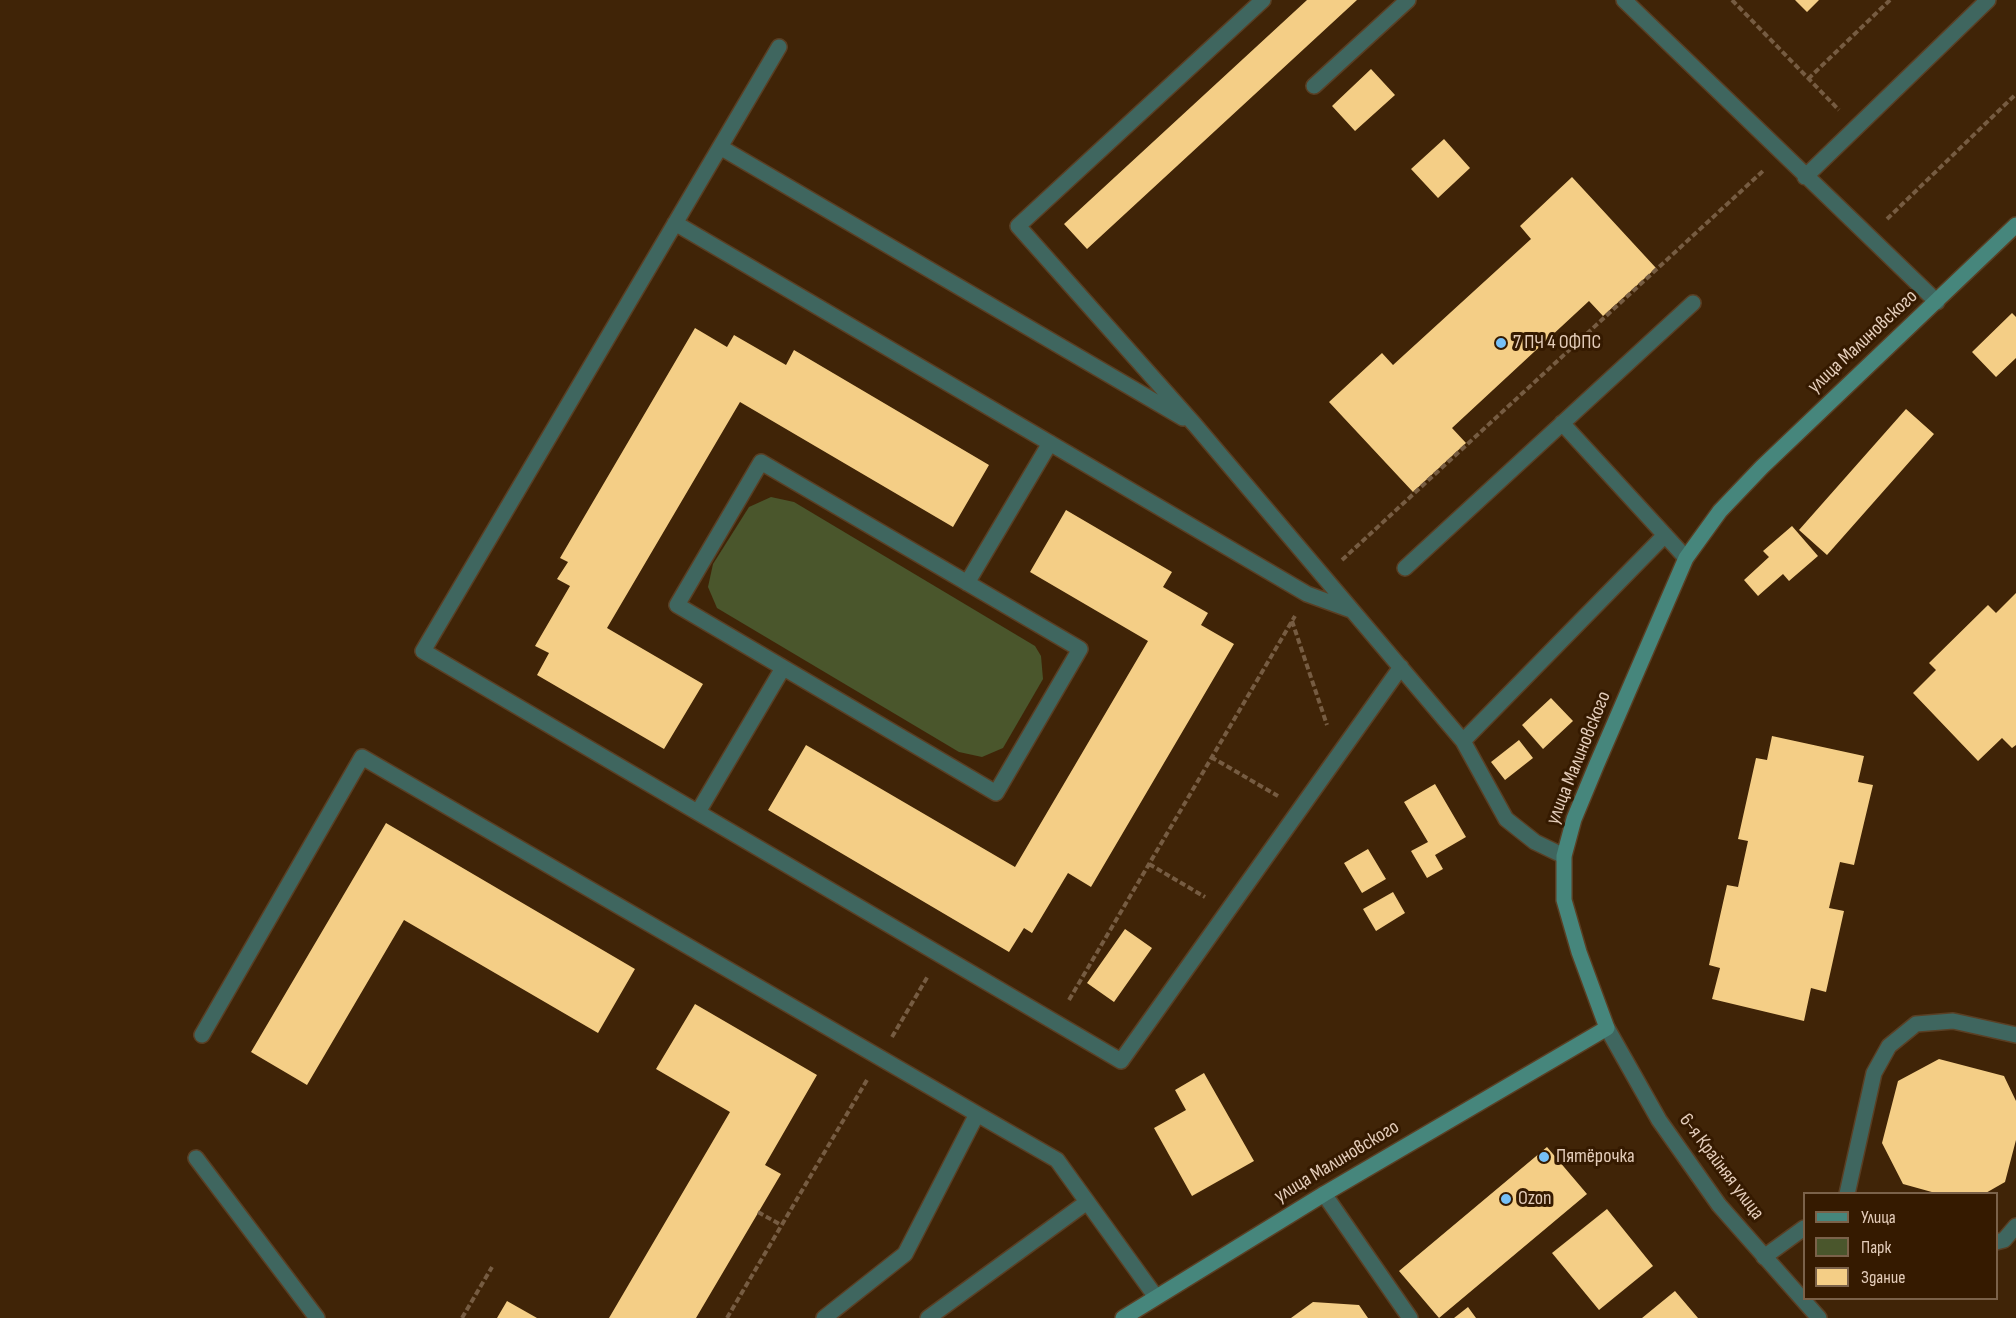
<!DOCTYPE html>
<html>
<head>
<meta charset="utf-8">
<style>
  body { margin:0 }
  #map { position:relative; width:2016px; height:1318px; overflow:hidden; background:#402407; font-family:"Sofia Sans Condensed",sans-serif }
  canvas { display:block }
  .legend { position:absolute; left:1803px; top:1192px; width:195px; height:108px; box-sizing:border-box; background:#351a00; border:2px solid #7b624a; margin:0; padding:8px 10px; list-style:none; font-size:18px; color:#e4cdba }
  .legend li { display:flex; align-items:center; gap:12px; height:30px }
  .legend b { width:30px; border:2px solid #7b624a }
</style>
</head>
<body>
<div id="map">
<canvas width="2016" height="1318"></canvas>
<ul class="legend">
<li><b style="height:8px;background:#46867c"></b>Улица</li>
<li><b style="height:16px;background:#4a562c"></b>Парк</li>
<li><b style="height:16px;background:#f4ce86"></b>Здание</li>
</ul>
</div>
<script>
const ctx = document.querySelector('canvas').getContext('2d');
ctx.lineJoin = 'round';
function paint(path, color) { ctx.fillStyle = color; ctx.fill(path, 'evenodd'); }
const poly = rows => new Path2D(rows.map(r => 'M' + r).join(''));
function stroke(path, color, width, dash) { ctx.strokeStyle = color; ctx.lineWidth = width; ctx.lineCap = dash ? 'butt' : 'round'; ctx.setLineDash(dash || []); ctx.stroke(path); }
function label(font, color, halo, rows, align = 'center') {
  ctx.font = font + ' "Sofia Sans Condensed",sans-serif'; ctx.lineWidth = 6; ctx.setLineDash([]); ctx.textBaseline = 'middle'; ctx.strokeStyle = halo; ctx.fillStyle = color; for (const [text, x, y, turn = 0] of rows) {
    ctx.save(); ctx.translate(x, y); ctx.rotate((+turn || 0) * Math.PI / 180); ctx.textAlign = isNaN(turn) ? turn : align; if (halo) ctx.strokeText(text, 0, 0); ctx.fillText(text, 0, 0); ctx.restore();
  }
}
const green = poly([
  [771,497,794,502,1035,646,1041,656,1043,679,1003,748,982,757,959,752,717,608,708,587,713,564,749,507]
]);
const building = poly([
  [1307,0,1357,0,1087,249,1064,224],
  [1795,0,1819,0,1807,12],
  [1371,69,1395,95,1355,131,1332,106],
  [1444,139,1470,168,1438,198,1411,169],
  [1572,177,1656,268,1603,316,1589,301,1452,428,1466,443,1413,492,1329,402,1382,353,1393,365,1531,239,1520,226],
  [2012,313,2016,317,2016,358,1996,377,1972,352],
  [695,328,727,347,734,335,786,365,794,350,989,465,953,527,740,402,607,628,703,684,664,749,537,675,549,653,535,646,570,586,557,579,568,562,560,558],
  [1906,409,1934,434,1827,555,1799,530],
  [1066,510,1172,572,1163,587,1208,613,1201,625,1234,644,1091,887,1068,873,1032,933,1024,928,1009,952,768,810,806,745,1015,867,1148,641,1030,572],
  [1792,526,1818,556,1789,581,1783,574,1758,596,1744,580,1769,557,1763,551],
  [2016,593,2016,745,2012,748,2002,738,1978,761,1913,693,1936,670,1929,663,1988,605,1996,613],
  [1551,698,1573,721,1543,749,1522,725],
  [1772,736,1864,756,1858,782,1873,785,1854,865,1840,862,1829,908,1844,911,1826,992,1811,988,1804,1021,1712,999,1720,968,1709,965,1727,885,1738,887,1748,841,1738,839,1756,758,1767,760],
  [1519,740,1533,758,1505,780,1491,762],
  [1435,784,1466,837,1435,855,1443,869,1427,878,1411,851,1428,842,1404,802],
  [386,823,635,969,598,1033,404,920,307,1085,251,1052],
  [1368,849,1386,879,1362,893,1344,863],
  [1393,892,1405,913,1376,931,1363,909],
  [1125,929,1152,948,1114,1002,1087,983],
  [695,1004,817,1075,765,1165,781,1174,696,1318,609,1318,730,1112,656,1069],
  [1939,1059,2004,1076,2016,1101,2016,1140,2005,1182,1984,1194,1939,1194,1903,1184,1882,1143,1898,1081],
  [1204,1073,1254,1161,1192,1196,1154,1128,1186,1110,1175,1090],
  [1547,1147,1587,1194,1439,1318,1399,1271],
  [1607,1209,1653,1266,1599,1310,1552,1253],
  [1675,1291,1698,1318,1642,1318],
  [507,1301,537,1318,497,1318],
  [1313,1302,1359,1305,1368,1318,1291,1318],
  [1468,1307,1476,1318,1454,1318]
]);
const path = poly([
  [1732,0,1839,110],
  [1808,79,1890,0],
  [1887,219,2016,94],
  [1342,560,1764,170],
  [1292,621,1327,725],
  [1211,757,1278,796],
  [1149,864,1205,897],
  [1069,1000,1295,616],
  [892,1037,928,976],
  [758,1212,781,1225],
  [462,1318,492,1267],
  [727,1318,867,1080]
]);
const lane = poly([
  [1263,0,1018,226,1195,425,1463,741,1506,819,1535,842,1564,856],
  [1624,0,1937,302],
  [779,47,423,651,1121,1061,1401,667],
  [1314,86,1408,0],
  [720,147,1183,418],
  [1805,177,1988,0],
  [675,223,1307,594,1351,610],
  [1562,423,1686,558],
  [761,462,1080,649,996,793,677,605,761,462],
  [1405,568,1693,303],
  [967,583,1050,443],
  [1463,741,1665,535],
  [698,812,783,668],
  [202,1035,362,757,977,1114,905,1254,824,1318],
  [977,1114,1057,1160,1156,1297],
  [196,1158,317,1318],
  [1324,1194,1410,1318],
  [1847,1194,1874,1073,1889,1046,1916,1024,1953,1021,2016,1035],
  [1996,1242,2004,1240,2016,1226],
  [1764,1257,1804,1228],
  [928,1318,1087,1202]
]);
const street = poly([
  [1607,1028,1659,1120,1719,1205,1819,1318]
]);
const secondary = poly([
  [1123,1318,1324,1194,1607,1028,1579,952,1564,900,1564,856,1574,819,1596,766,1686,558,1720,511,1762,467,2016,225]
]);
const markers = [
  [1501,343,6,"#76c0f7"],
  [1544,1157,6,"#76c0f7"],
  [1506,1199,6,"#76c0f7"]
];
const streetNames = [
  ["улица Малиновского",1863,342,-43],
  ["улица Малиновского",1579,758,-68],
  ["улица Малиновского",1337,1162,-31],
  ["6-я Крайняя улица",1721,1167,53]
];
const poiNames = [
  ["7 ПЧ 4 ОФПС",1513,343],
  ["Пятёрочка",1556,1157],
  ["Ozon",1518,1199]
];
paint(green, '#4a562c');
paint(building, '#f4ce86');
stroke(lane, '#5a3f24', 18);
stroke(street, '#5a3f24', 18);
stroke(secondary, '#5a3f24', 18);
stroke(path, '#765c42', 4, [6, 3]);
stroke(lane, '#3f665f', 15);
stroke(street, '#3f665f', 15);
stroke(secondary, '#46867c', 15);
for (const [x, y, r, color] of markers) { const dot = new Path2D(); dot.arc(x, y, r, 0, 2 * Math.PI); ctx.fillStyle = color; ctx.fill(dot); stroke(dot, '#351a00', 2); }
label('20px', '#e4cdba', '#351a00', streetNames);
label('20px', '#e4cdba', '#351a00', poiNames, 'left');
</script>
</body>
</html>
